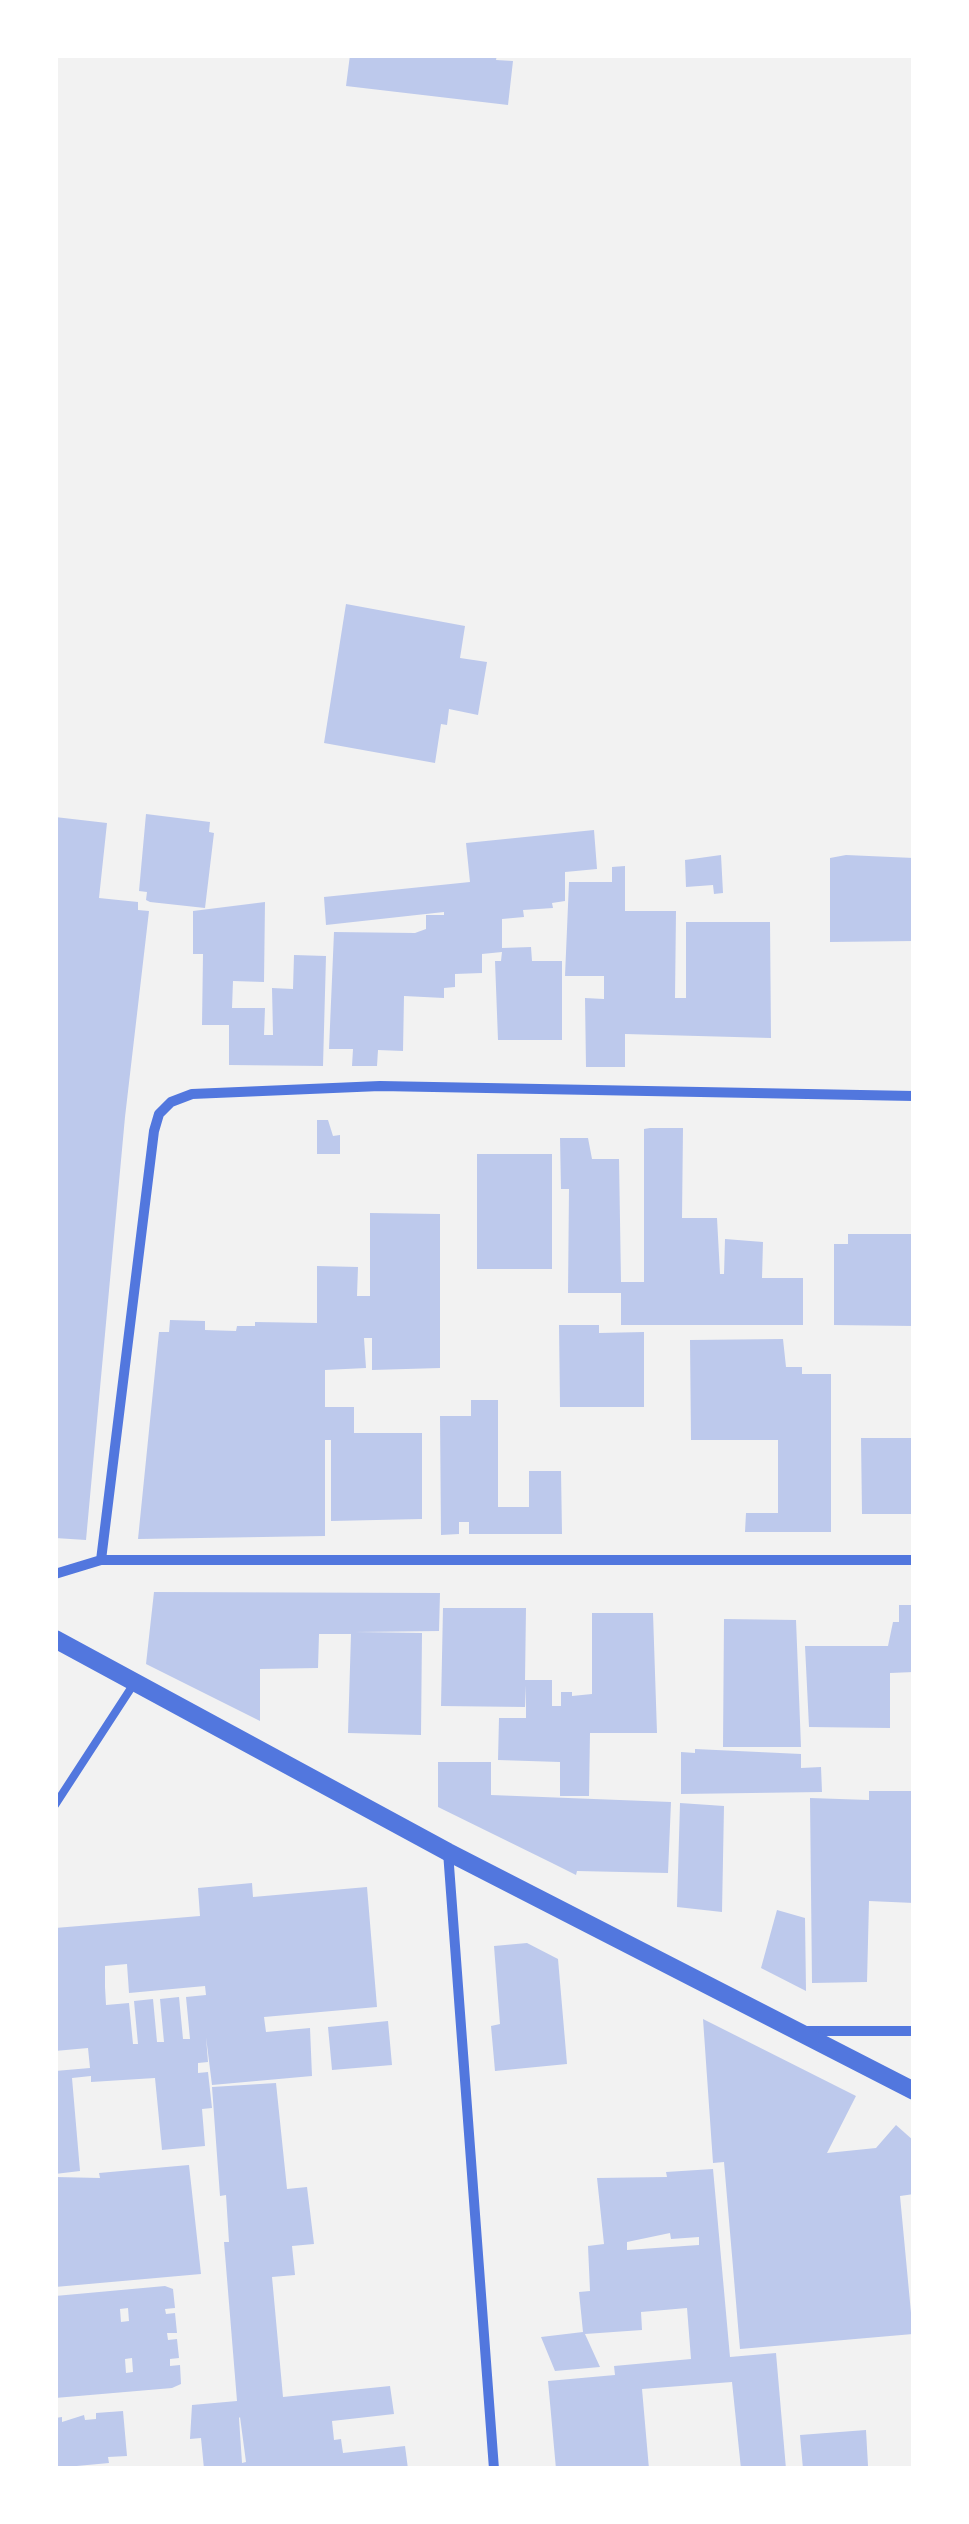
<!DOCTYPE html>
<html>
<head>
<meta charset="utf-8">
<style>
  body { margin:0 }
  #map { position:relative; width:969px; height:2524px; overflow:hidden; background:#f2f2f2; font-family:"IBM Plex Serif",serif }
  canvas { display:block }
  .frame { position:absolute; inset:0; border:58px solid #fff; pointer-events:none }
</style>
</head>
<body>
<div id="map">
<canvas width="969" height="2524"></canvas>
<div class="frame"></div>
</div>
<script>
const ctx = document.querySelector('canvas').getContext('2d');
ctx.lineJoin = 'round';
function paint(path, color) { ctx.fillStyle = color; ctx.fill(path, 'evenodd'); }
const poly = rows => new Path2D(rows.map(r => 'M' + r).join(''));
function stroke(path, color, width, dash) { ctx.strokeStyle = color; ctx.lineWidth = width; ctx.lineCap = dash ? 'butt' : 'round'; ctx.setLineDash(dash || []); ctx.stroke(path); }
const building = poly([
  [350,55,497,55,496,60,513,61,508,105,346,86],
  [346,604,465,626,460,658,487,662,478,715,449,709,447,725,441,724,435,763,324,743],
  [146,814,210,822,209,832,214,833,205,908,150,902,146,900,147,892,139,891],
  [55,817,107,823,99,898,138,902,138,910,149,911,125,1117,86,1540,55,1538],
  [594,830,597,869,565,872,565,901,552,903,553,908,523,910,524,917,502,919,502,948,531,947,532,961,562,961,562,1040,498,1040,495,961,501,961,502,952,482,954,482,973,455,974,455,987,444,988,444,998,404,996,403,1051,378,1050,377,1066,352,1066,353,1049,329,1049,334,932,415,933,426,929,426,915,444,915,444,912,326,925,324,897,470,882,466,843],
  [721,855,723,893,714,894,713,885,686,887,685,860],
  [846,855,914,858,914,941,830,942,830,858],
  [625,866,625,911,676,911,675,998,686,998,686,922,770,922,771,1038,625,1034,625,1067,586,1067,585,998,604,999,604,976,565,976,569,882,612,882,612,867],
  [265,902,264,982,233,981,232,1008,265,1008,264,1035,273,1035,272,988,293,989,294,955,326,956,323,1066,229,1065,229,1025,202,1025,203,954,193,954,193,911],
  [317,1120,328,1120,333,1136,340,1135,340,1154,317,1154],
  [650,1128,683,1128,682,1218,717,1218,720,1274,724,1274,725,1239,763,1242,762,1278,803,1278,803,1325,621,1325,621,1293,568,1293,569,1189,561,1189,560,1138,588,1138,592,1159,619,1159,621,1282,644,1282,644,1129],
  [477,1154,552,1154,552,1269,477,1269],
  [370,1213,440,1214,440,1368,372,1370,372,1338,364,1338,366,1368,325,1370,325,1407,354,1407,354,1433,422,1433,422,1519,331,1521,331,1440,325,1440,325,1536,138,1539,159,1332,169,1332,170,1320,205,1321,205,1330,236,1331,237,1326,255,1326,255,1322,317,1323,317,1266,358,1267,357,1296,370,1296],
  [848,1234,914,1234,914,1326,834,1325,834,1244,848,1244],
  [559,1325,599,1325,599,1333,644,1332,644,1407,560,1407],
  [783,1339,786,1367,802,1367,802,1374,831,1374,831,1532,745,1532,746,1513,778,1513,778,1440,691,1440,690,1340],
  [471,1400,498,1400,498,1507,529,1507,529,1471,561,1471,562,1534,469,1534,469,1522,459,1522,459,1534,441,1535,440,1416,471,1416],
  [861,1438,914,1438,914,1514,862,1514],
  [154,1592,440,1593,439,1631,355,1632,422,1633,421,1735,348,1733,351,1634,319,1634,318,1668,260,1669,260,1721,146,1664],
  [899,1605,914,1605,914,1672,890,1673,890,1728,809,1727,805,1646,888,1646,893,1622,899,1622],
  [443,1608,526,1608,525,1680,552,1680,552,1706,561,1706,561,1692,572,1692,572,1696,592,1694,592,1613,653,1613,657,1733,590,1733,589,1796,560,1796,560,1762,498,1760,499,1718,526,1718,526,1685,525,1707,441,1706],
  [724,1619,796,1620,801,1747,723,1747],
  [695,1749,801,1754,801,1768,821,1767,822,1792,681,1794,681,1752,695,1753],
  [438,1762,491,1762,491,1795,671,1802,668,1873,577,1871,576,1875,552,1863,438,1807],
  [869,1791,914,1791,914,1903,869,1901,867,1982,812,1983,810,1798,869,1800],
  [680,1803,724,1806,722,1912,677,1907],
  [252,1883,253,1897,367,1887,377,2007,264,2017,266,2032,310,2028,312,2076,212,2085,206,2037,208,2062,198,2063,198,2073,208,2072,212,2108,202,2109,205,2146,162,2150,155,2078,91,2082,91,2076,72,2078,80,2171,55,2174,55,2071,90,2068,88,2048,55,2051,55,1928,200,1916,198,1888],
  [127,1964,129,1993,205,1986,206,1995,186,1997,190,2039,183,2039,179,1997,160,1999,164,2042,157,2042,153,1999,134,2001,138,2044,133,2044,129,2003,106,2005,105,1987,105,1966],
  [777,1910,805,1918,806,1991,761,1968],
  [527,1943,558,1959,567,2064,495,2071,491,2026,500,2024,494,1946],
  [703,2019,856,2096,827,2153,876,2148,896,2125,914,2141,914,2194,900,2196,913,2334,740,2349,724,2162,713,2163],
  [388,2021,392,2065,332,2070,328,2027],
  [276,2083,287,2189,307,2187,314,2244,292,2246,295,2275,272,2277,283,2397,390,2386,394,2414,332,2421,334,2440,341,2439,343,2453,405,2446,408,2469,204,2469,201,2438,190,2439,192,2405,237,2401,224,2242,229,2242,226,2195,220,2196,212,2087],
  [240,2417,246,2462,242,2463,239,2418],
  [189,2165,201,2274,55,2287,55,2177,100,2178,99,2173],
  [713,2169,730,2357,776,2353,786,2469,741,2469,732,2382,642,2389,649,2469,556,2469,548,2381,615,2375,614,2366,691,2359,687,2308,641,2312,642,2330,585,2334,600,2367,555,2371,541,2337,583,2332,579,2292,590,2291,588,2246,604,2244,597,2178,667,2177,666,2172],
  [670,2233,671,2239,699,2237,699,2245,627,2250,627,2242],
  [165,2286,173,2289,175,2308,165,2309,166,2314,175,2313,177,2333,167,2333,168,2340,177,2339,179,2358,170,2359,170,2366,180,2365,181,2384,172,2388,55,2398,55,2296],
  [128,2308,129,2321,121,2322,120,2309],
  [132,2358,133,2372,126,2373,125,2359],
  [123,2411,127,2456,108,2457,109,2463,55,2468,55,2418,62,2417,62,2422,84,2415,85,2420,96,2419,96,2413],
  [866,2430,868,2466,864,2469,803,2469,800,2435]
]);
const service = poly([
  [55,1805,135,1682]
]);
const minor = poly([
  [101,1560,154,1131,159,1114,171,1102,192,1094,380,1086,914,1096],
  [55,1574,101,1560,914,1560],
  [448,1852,494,2469],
  [805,2031,914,2031]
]);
const tertiary = poly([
  [55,1639,448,1852,914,2091]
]);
paint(building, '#bdc9ec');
stroke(service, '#5277de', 8);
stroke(minor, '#5277de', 10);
stroke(tertiary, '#5277de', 18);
</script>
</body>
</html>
